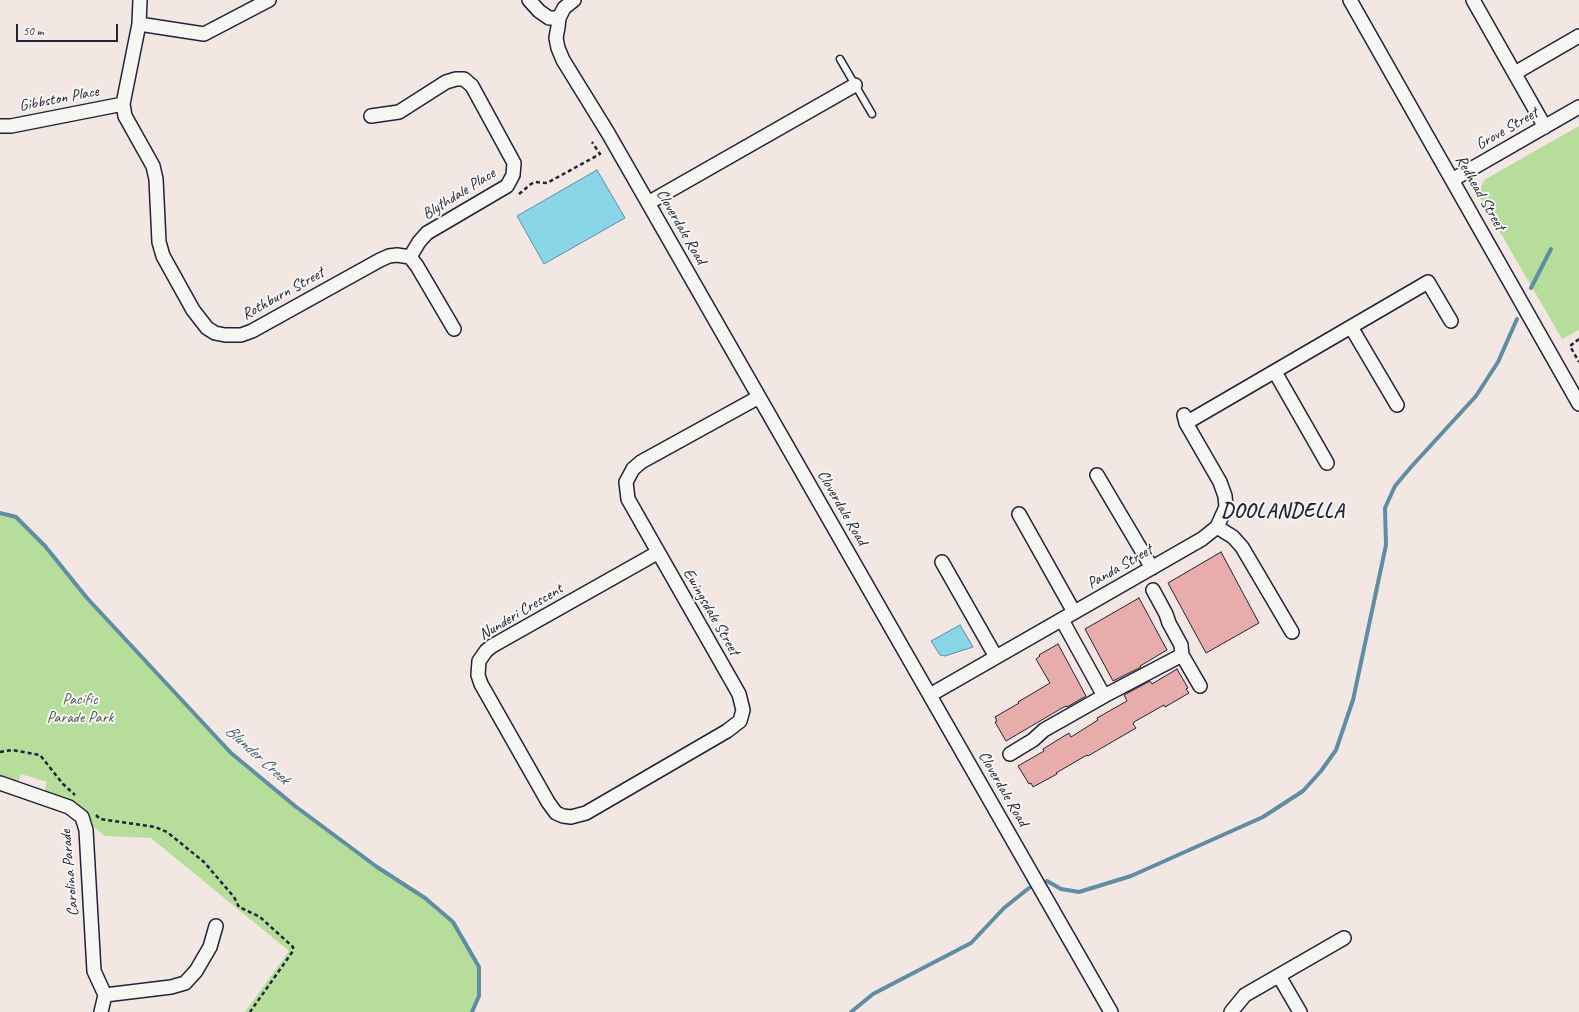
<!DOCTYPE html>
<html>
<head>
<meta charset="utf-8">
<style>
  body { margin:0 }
  #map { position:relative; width:1579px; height:1012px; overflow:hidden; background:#f3e7e4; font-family:Caveat,sans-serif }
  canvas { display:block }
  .scale { position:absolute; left:16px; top:24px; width:102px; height:18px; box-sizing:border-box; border:2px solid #22223b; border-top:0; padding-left:5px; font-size:12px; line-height:14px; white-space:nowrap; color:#22223b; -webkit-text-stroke:3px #f6f6f2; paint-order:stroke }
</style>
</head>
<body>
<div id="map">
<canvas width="1579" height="1012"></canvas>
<div class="scale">50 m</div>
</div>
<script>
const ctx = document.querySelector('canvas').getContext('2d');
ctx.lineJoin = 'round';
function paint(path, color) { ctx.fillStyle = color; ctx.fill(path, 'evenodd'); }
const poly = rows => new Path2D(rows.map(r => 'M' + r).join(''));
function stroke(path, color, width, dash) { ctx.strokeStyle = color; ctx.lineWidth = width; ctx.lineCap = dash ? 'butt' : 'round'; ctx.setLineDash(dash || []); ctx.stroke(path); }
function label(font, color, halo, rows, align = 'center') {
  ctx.font = font + ' Caveat,sans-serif'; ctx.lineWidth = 4; ctx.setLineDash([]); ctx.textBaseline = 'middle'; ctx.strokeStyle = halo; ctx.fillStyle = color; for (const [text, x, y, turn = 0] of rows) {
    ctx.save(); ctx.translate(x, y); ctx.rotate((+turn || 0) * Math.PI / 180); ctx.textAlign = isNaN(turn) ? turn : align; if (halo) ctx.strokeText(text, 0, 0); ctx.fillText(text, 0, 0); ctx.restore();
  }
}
const green = poly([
  [1579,126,1579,330,1562,339,1478,194,1484,180],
  [0,513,16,517,45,546,87,598,231,753,295,806,377,867,425,898,453,922,479,967,479,996,472,1012,245,1012,289,951,151,838,105,836,95,828,86,812,73,802,44,793,47,782,21,774,17,785,0,780]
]);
const water = poly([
  [597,170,625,218,544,264,517,216,597,170],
  [960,625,973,647,945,656,940,655,931,641,960,625]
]);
const stream = poly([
  [1531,288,1551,249],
  [0,513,16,517,45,546,87,598,231,753,295,806,377,867,425,898,453,922,479,967,479,996,472,1012],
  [1047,881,1061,889,1079,892,1131,876,1263,817,1303,791,1321,771,1336,750,1353,700,1386,545,1385,508,1395,486,1411,467,1476,396,1498,362,1517,319],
  [851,1012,873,994,971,943,1004,908,1029,888]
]);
const building = poly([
  [1221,552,1259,623,1206,653,1168,583,1221,552],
  [1139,598,1167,650,1140,666,1141,667,1113,681,1085,629,1139,598],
  [1058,644,1086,696,1067,707,1066,706,1062,708,1006,741,995,722,997,721,995,717,1019,703,1018,702,1050,683,1036,659,1040,656,1039,655,1058,644],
  [1177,669,1188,688,1186,689,1189,693,1165,707,1164,705,1134,722,1133,724,1136,728,1088,756,1087,755,1056,773,1057,774,1033,787,1031,783,1029,784,1018,766,1044,751,1043,749,1069,733,1071,737,1098,720,1097,718,1127,701,1124,695,1150,681,1152,684,1177,669]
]);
const path = poly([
  [519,194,531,184,535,182,547,183,600,154,592,142],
  [1579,339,1570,346,1579,362],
  [0,752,12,750,40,755,63,784,75,795],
  [96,815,100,819,155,827,167,832,204,862,234,897,239,907,260,917,293,947,293,951,250,1012]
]);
const service = poly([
  [840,59,872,114]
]);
const minor = poly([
  [140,0,139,24,123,104,125,116,153,166,156,179,159,242,163,256,193,310,207,328,215,333,225,335,241,335,252,331,380,260,389,256,397,255,410,257],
  [529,0,539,11,549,18,559,18],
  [574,0,564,8,559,18,558,27,556,38,558,48,563,60,608,133,1111,1012],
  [1350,0,1579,404],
  [1473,0,1545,127],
  [139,24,204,34,269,0],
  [1515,73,1579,36],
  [371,116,399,112,446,82,456,79,464,79,472,86,514,163,513,175,507,186,427,233,419,242,410,257],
  [0,126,11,126,123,104],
  [1452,180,1579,107],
  [648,203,855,85],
  [410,257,417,266,454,329],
  [1351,327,1397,405],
  [1275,372,1327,463],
  [1186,423,1428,282,1451,321],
  [1097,475,1152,568],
  [1019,514,1074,612],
  [1217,527,1233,537,1242,547,1292,632],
  [657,553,492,646,486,651,479,661,478,675,481,684,548,802,556,813,563,816,571,817,586,813,727,731,740,721,743,710,739,694,628,499,626,482,633,469,641,462,759,397],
  [942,562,996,657],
  [1153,590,1166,614,1169,623,1181,645,1182,655,1200,686],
  [1062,620,1104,696],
  [930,695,1202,539,1217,527,1226,507,1225,496,1220,482,1186,423,1184,415],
  [1010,754,1033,740,1044,730,1104,696,1182,655],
  [0,783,69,807,82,817,86,830,94,971,105,995,101,1012],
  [1279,976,1300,1012],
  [105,995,171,987,185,983,196,971,210,947,216,926],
  [1231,1012,1245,995,1344,938]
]);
const streetNames = [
  ["Gibbston Place",59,99,-11],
  ["Grove Street",1507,129,-30],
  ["Redhead Street",1480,193,60],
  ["Blythdale Place",459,194,-32],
  ["Cloverdale Road",681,227,60],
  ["Rothburn Street",283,294,-29],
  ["Cloverdale Road",842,508,60],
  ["Panda Street",1120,567,-30],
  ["Nunderi Crescent",521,612,-31],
  ["Ewingsdale Street",711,612,60],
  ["Cloverdale Road",1003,789,60],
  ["Carolina Parade",70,873,-95]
];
const parkNames = [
  ["Pacific",80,700],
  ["Parade Park",80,718]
];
const waterNames = [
  ["Blunder Creek",257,755,42]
];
const districtNames = [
  ["DOOLANDELLA",1283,512]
];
paint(green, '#b6dd99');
paint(water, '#88d6e7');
stroke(water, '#5f8ea2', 1);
stroke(stream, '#5f8ea2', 4);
paint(building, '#e8acaa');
stroke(building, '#22223b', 1);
stroke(service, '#22223b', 9);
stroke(minor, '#22223b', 16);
stroke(path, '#22223b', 2.5, [4, 3]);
stroke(service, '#f6f6f2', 6);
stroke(minor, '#f6f6f2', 13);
label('16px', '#22223b', '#f6f6f2', streetNames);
label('16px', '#4e5a57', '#f6f6f2', parkNames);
label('italic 17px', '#41586f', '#f6f6f2', waterNames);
ctx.letterSpacing = '1px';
label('bold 20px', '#22223b', '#f6f6f2', districtNames);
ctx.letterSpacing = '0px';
</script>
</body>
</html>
